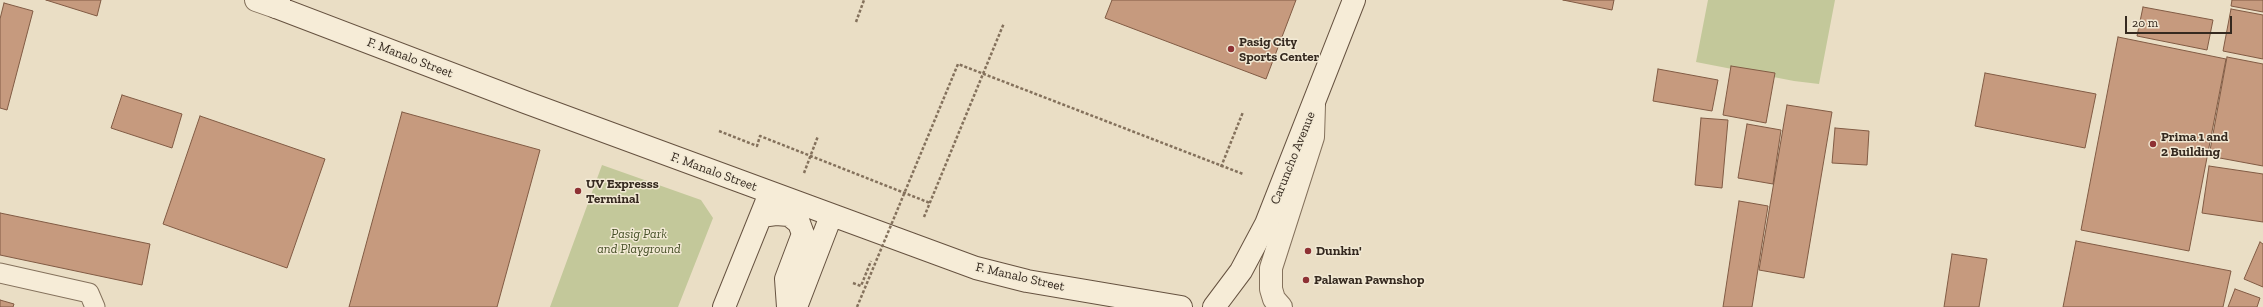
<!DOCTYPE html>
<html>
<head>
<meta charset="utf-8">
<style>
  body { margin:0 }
  #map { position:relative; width:2263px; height:307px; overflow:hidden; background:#eadec5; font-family:"Zilla Slab",serif }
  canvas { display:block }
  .scale { position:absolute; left:2125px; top:16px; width:107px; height:18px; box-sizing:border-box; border:2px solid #35291f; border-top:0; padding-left:5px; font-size:12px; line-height:14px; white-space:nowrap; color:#35291f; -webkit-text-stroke:3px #f2e9d4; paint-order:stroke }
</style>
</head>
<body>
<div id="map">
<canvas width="2263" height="307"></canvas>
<div class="scale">20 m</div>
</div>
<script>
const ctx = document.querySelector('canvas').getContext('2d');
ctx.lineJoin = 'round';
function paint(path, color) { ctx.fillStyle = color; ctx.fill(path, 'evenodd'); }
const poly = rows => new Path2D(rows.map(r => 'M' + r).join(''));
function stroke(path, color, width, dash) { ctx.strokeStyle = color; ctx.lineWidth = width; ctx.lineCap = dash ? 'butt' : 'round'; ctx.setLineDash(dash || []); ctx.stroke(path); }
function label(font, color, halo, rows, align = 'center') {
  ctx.font = font + ' "Zilla Slab",serif'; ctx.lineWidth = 3; ctx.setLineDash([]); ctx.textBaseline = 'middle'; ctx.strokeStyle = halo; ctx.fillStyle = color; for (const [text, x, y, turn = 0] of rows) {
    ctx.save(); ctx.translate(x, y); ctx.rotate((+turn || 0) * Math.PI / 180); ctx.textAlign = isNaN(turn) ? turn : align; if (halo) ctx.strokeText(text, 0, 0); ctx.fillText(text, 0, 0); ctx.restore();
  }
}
const green = poly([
  [1708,0,1835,0,1819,84,1794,81,1696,62],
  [602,165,701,200,713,218,678,307,550,307]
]);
const building = poly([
  [46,0,101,0,97,16,46,0],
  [1112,0,1296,0,1266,79,1105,18,1112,0],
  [1563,0,1614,0,1612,10,1563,0],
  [2232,0,2263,0,2263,12,2231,6,2232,0],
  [4,3,33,11,7,110,0,108,0,19,4,3],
  [2143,7,2213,20,2207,50,2137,36,2143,7],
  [2231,9,2263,15,2263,59,2223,51,2231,9],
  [2118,37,2226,59,2189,251,2081,230,2118,37],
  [2227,57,2263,64,2263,166,2209,156,2227,57],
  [1731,66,1775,73,1766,123,1723,115,1731,66],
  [1658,69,1718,80,1712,111,1653,101,1658,69],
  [1985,73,2096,94,2085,148,1975,126,1985,73],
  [122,95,182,114,172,148,111,128,122,95],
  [1787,105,1832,112,1804,278,1759,270,1787,105],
  [402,112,540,150,497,307,349,307,402,112],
  [200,116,325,159,287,268,163,224,200,116],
  [1701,118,1728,120,1722,188,1695,185,1701,118],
  [1747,124,1781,130,1773,184,1738,178,1747,124],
  [1835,128,1869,131,1867,165,1832,163,1835,128],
  [2209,166,2263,174,2263,222,2202,213,2209,166],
  [1739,201,1768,206,1752,307,1723,307,1739,201],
  [0,213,150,244,142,285,0,255,0,213],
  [2076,241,2231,271,2223,307,2063,307,2076,241],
  [2260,242,2263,244,2263,287,2244,279,2260,242],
  [1952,254,1987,259,1979,307,1944,307,1952,254],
  [2235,289,2260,298,2257,307,2228,307,2235,289],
  [0,300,14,304,13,307,0,307,0,300]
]);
const path = poly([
  [856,22,864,0],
  [719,131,757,146,760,136,930,203],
  [1221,167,1243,112],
  [804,173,818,136],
  [924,217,1004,23],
  [853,283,861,286,871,261]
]);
const service = poly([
  [0,273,89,293,95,307]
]);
const tertiary = poly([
  [256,0,276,7],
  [1281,307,1274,299,1271,289,1271,268,1313,137,1314,105]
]);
const secondary = poly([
  [279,0,276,7,525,102,976,268,1027,281,1181,307],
  [761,216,776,214,789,215,799,223,803,234,786,279,788,307],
  [724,307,766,203],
  [796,307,831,216],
  [1214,307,1241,271,1266,224,1354,0]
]);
const pathBridge = poly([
  [857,307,958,64,1243,174]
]);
const markers = [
  [1231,49,4,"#8e3134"],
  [2153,144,4,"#8e3134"],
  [578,191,4,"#8e3134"],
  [1308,251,4,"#8e3134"],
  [1306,280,4,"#8e3134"]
];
const poiNames = [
  ["Pasig City",1239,42],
  ["Sports Center",1239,57],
  ["Prima 1 and",2161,137],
  ["2 Building",2161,152],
  ["UV Expresss",586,184],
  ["Terminal",586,199],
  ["Dunkin'",1316,251],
  ["Palawan Pawnshop",1314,280]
];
const streetNames = [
  ["F. Manalo Street",410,58,21],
  ["Caruncho Avenue",1293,158,-68],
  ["F. Manalo Street",714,172,20],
  ["F. Manalo Street",1020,277,13]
];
const parkNames = [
  ["Pasig Park",639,234],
  ["and Playground",639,249]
];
paint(green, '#c3c89a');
paint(building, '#c69a7e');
stroke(building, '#815b44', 1);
stroke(service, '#84715c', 21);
stroke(tertiary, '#84715c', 24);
stroke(secondary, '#665240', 24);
stroke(path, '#84715c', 2.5, [3, 2]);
stroke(service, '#f6ecd7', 19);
stroke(tertiary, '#f6ecd7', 22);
stroke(secondary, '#f6ecd7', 22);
stroke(pathBridge, '#84715c', 2.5, [3, 2]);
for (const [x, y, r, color] of markers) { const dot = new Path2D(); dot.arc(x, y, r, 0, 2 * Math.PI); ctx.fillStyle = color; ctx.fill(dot); stroke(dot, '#f2e9d4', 1.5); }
label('bold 13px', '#35291f', '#f2e9d4', poiNames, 'left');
label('13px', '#35291f', '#f2e9d4', streetNames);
label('italic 13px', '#465027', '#f2e9d4', parkNames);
</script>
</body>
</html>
